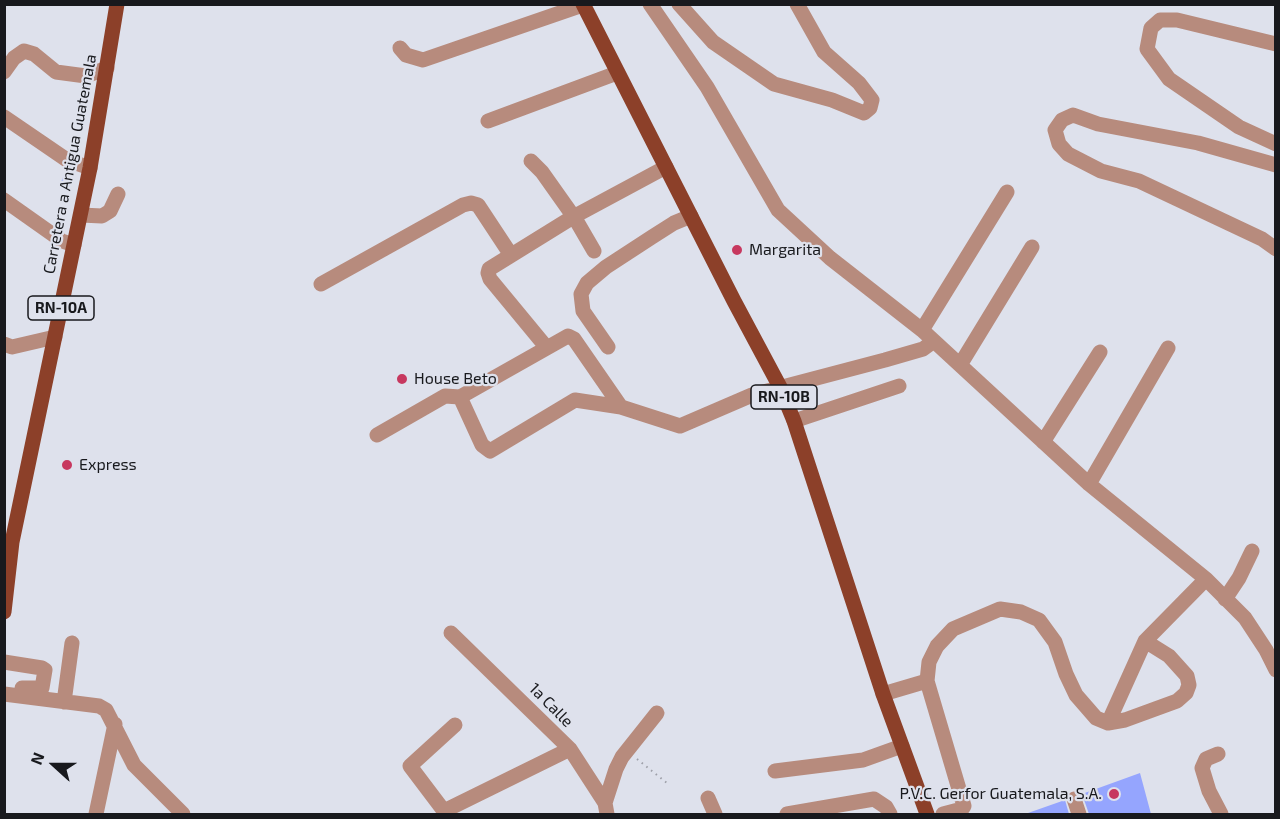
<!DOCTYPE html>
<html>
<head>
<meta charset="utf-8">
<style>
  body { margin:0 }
  #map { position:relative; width:1280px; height:819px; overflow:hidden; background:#dee1ec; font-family:"Exo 2",sans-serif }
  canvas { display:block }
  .frame { position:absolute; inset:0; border:6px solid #18191d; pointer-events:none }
  .north { position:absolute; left:24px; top:735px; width:60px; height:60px; -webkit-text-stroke:4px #dee1ec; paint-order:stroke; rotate:291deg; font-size:16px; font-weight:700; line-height:24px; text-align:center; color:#18191d }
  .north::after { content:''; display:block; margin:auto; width:21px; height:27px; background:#18191d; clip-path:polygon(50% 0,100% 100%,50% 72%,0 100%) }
</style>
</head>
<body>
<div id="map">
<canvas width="1280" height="819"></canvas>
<div class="frame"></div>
<div class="north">N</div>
</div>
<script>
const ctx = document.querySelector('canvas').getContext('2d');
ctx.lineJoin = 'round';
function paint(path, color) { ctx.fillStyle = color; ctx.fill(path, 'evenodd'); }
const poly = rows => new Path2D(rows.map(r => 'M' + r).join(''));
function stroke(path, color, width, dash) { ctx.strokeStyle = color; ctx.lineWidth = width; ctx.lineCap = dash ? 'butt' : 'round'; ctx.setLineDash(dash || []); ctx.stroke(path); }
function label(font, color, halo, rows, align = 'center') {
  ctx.font = font + ' "Exo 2",sans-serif'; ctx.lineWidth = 4.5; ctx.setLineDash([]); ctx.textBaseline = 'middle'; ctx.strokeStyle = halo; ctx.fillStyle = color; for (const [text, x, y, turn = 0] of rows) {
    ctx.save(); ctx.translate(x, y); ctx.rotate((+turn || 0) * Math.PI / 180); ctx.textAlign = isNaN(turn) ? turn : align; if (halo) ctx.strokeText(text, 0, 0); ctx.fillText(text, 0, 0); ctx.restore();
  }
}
const building = poly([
  [66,170,75,173,68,190,59,187],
  [1140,773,1151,814,1089,814,1082,794],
  [1065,800,1069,814,1028,814,1028,813]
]);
const path = poly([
  [637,759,667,783]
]);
const minor = poly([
  [650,4,707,87,778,210,830,258,922,330,1089,484,1206,579,1245,618,1266,650,1276,670],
  [679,4,713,42,774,84,832,100,864,113,870,108,872,100,859,83,824,52,797,4],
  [1276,44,1177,20,1160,20,1151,28,1147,49,1169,79,1239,127,1276,144],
  [400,48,406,55,423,60,583,5],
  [4,72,14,58,24,51,34,54,56,72,86,76,107,68],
  [4,117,67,160,90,168],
  [488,121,617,73],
  [531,161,542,172,576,220,594,251],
  [1276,165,1198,143,1098,124,1073,115,1062,120,1055,130,1059,144,1068,154,1101,171,1139,181,1262,239,1276,249],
  [4,200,62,241,74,245],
  [81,215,102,216,110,211,118,194],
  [321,284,463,205,471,203,478,205,511,255],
  [922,330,1007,192],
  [4,344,12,347,55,337],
  [608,347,583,311,581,294,587,283,606,267,652,237,674,223,691,216],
  [547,348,490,279,488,273,489,269,573,217,666,167],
  [960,365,1032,247],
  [460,397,482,445,490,451,575,400,621,407,680,426,752,395,885,360,923,349,934,341],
  [794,421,899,386],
  [377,435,445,396,460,397,568,336,574,339,621,407],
  [1043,442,1100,352],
  [1089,484,1168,348],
  [1225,599,1239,578,1252,551],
  [451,633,570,749,605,803,607,814],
  [4,662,42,668,45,670,42,688,22,688],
  [4,694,99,706,106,710,134,765,183,814],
  [883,694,927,681],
  [64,702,72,643],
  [1108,723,1145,641],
  [455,725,410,766,444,811,570,749],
  [1218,754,1206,759,1202,768,1209,791,1221,814],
  [775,771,863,760,902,746],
  [708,798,715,814],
  [1074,799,1079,814],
  [605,803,616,769,622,757,657,713],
  [96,814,115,724],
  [787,814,874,799,886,807,890,814],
  [943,814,962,809,964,806,927,681,929,662,937,646,953,629,1000,609,1021,612,1039,620,1055,642,1066,674,1076,695,1096,718,1108,723,1125,720,1177,701,1186,693,1189,685,1187,676,1169,656,1145,641,1206,579]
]);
const major = poly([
  [583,4,734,301,780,387,794,421,883,694,927,814],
  [4,612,12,542,90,168,117,4]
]);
const markers = [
  [737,250,6,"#c7385f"],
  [402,379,6,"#c7385f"],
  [67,465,6,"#c7385f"],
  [1114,794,6,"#c7385f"]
];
const shields = [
  [61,308,66],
  [784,397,66]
];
const shieldNames = [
  ["RN-10A",61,308],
  ["RN-10B",784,397]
];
const streetNames = [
  ["Carretera a Antigua Guatemala",70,164,-79],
  ["1a Calle",551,705,45]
];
const poiNames = [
  ["Margarita",749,250],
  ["House Beto",414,379],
  ["Express",79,465],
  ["P.V.C. Gerfor Guatemala, S.A.",1102,794,"right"]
];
paint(building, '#95a5fe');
stroke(path, '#9d9fa8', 2, [1.5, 4.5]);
stroke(minor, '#b78b7d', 15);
stroke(major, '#8c4029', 15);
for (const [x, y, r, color] of markers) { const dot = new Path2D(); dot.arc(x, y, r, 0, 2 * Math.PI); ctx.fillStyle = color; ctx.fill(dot); stroke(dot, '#dee1ec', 2); }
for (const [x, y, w] of shields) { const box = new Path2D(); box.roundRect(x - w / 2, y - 12, w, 24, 4.5); ctx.fillStyle = '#dee1ec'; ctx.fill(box); stroke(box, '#18191d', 1.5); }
label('bold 15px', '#18191d', null, shieldNames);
label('16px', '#18191d', '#dee1ec', streetNames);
label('16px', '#18191d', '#dee1ec', poiNames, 'left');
</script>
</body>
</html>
